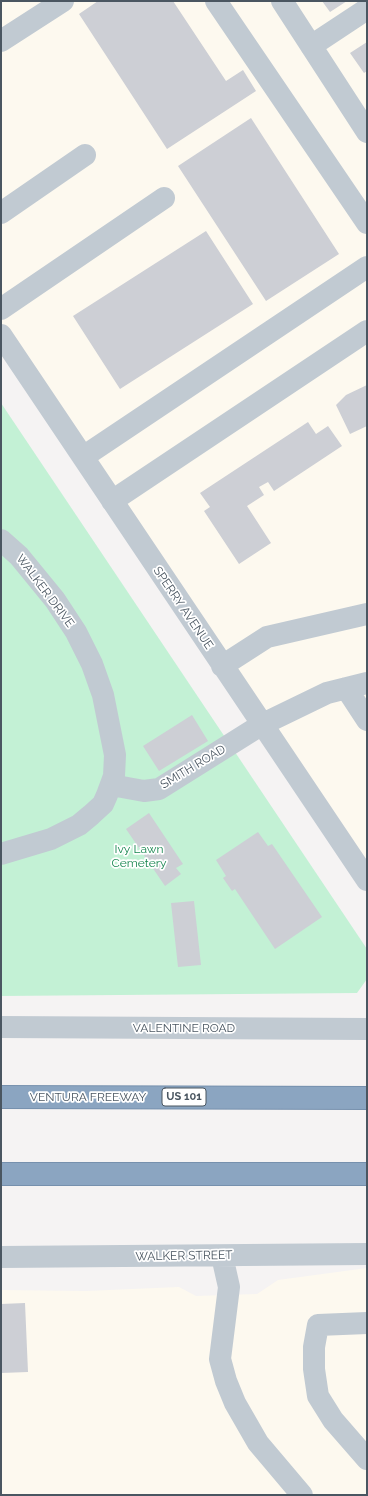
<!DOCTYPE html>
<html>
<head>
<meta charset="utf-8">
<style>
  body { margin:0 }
  #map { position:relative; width:368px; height:1496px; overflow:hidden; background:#f5f3f3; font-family:Raleway,sans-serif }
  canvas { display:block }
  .frame { position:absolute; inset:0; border:2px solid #4a5661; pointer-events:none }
</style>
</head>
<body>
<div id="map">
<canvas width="368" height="1496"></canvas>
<div class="frame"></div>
</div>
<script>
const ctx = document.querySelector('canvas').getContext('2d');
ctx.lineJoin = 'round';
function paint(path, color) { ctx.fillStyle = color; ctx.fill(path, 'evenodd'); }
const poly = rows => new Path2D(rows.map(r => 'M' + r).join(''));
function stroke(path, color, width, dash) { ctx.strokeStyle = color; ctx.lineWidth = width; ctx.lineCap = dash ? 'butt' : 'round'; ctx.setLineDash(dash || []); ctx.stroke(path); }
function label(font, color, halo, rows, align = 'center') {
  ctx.font = font + ' Raleway,sans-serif'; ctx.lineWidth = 3.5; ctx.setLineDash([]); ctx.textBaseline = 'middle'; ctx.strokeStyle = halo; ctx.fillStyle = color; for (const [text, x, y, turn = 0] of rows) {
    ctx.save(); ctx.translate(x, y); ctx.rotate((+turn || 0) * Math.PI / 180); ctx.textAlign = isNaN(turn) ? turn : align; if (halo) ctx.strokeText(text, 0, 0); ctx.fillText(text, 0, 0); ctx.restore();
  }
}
const commercial = poly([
  [1,1,367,1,367,880,1,335],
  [367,1268,367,1495,1,1495,1,1290,86,1291,179,1287,196,1296,257,1294,278,1280]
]);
const green = poly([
  [1,403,367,949,367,979,357,993,1,996]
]);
const building = poly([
  [98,1,173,1,226,81,243,70,256,91,167,149,79,14],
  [322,1,347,1,330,12],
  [367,42,367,71,364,73,350,53],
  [251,118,339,254,266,301,178,166],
  [206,231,253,304,120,389,73,316],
  [367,385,367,426,350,434,336,405,346,395],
  [308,422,316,434,328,426,342,446,274,491,268,482,259,487,264,495,247,506,271,543,239,564,204,511,210,507,200,493],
  [192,715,208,741,159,771,143,746],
  [149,813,183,864,176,868,181,874,165,886,126,829],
  [258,832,268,846,272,844,322,917,275,949,235,889,232,891,223,878,226,876,216,860],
  [194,901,201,965,178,967,171,903],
  [25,1303,28,1372,1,1373,1,1304]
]);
const minor = poly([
  [216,1,367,223],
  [282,1,367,132],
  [1,41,63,1],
  [311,46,367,9],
  [1,213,85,155],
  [1,309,164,198],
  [1,335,367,880],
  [83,457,367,267],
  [112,501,367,331],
  [1,540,19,556,55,600,76,632,92,664,103,695,115,755,114,776,107,795,103,804,91,815,79,825,51,839,1,854],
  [222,666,267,637,367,614],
  [346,688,367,720],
  [111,785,144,791,159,789,261,725,327,693,367,683],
  [1,1027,367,1029],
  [222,1256,229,1287,220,1359,226,1381,235,1403,258,1443,302,1495],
  [1,1257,367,1254],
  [367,1323,318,1325,314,1347,314,1369,318,1396,333,1420,367,1459]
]);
const highway = poly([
  [1,1097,367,1098],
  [1,1174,367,1174]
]);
const shields = [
  [184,1097,44]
];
const shieldNames = [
  ["US 101",184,1097]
];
const streetNames = [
  ["WALKER DRIVE",45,591,53],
  ["SPERRY AVENUE",183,608,56],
  ["SMITH ROAD",193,767,-31],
  ["VALENTINE ROAD",184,1028],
  ["VENTURA FREEWAY",88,1097],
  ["WALKER STREET",184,1256,-1]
];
const parkNames = [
  ["Ivy Lawn",139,849],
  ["Cemetery",139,863]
];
paint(commercial, '#fdf9ef');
paint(green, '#c3f1d5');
paint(building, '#cdcfd5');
stroke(highway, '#7690ad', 24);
stroke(minor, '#c1cad2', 22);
stroke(highway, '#8ba5c1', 22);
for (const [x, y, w] of shields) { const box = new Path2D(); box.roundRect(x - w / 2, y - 9, w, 18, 3); ctx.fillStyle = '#fff'; ctx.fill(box); stroke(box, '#4a5661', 1); }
label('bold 11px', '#4a5661', null, shieldNames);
label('12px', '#4a5661', '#fff', streetNames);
label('12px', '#17864f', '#fff', parkNames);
</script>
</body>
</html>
